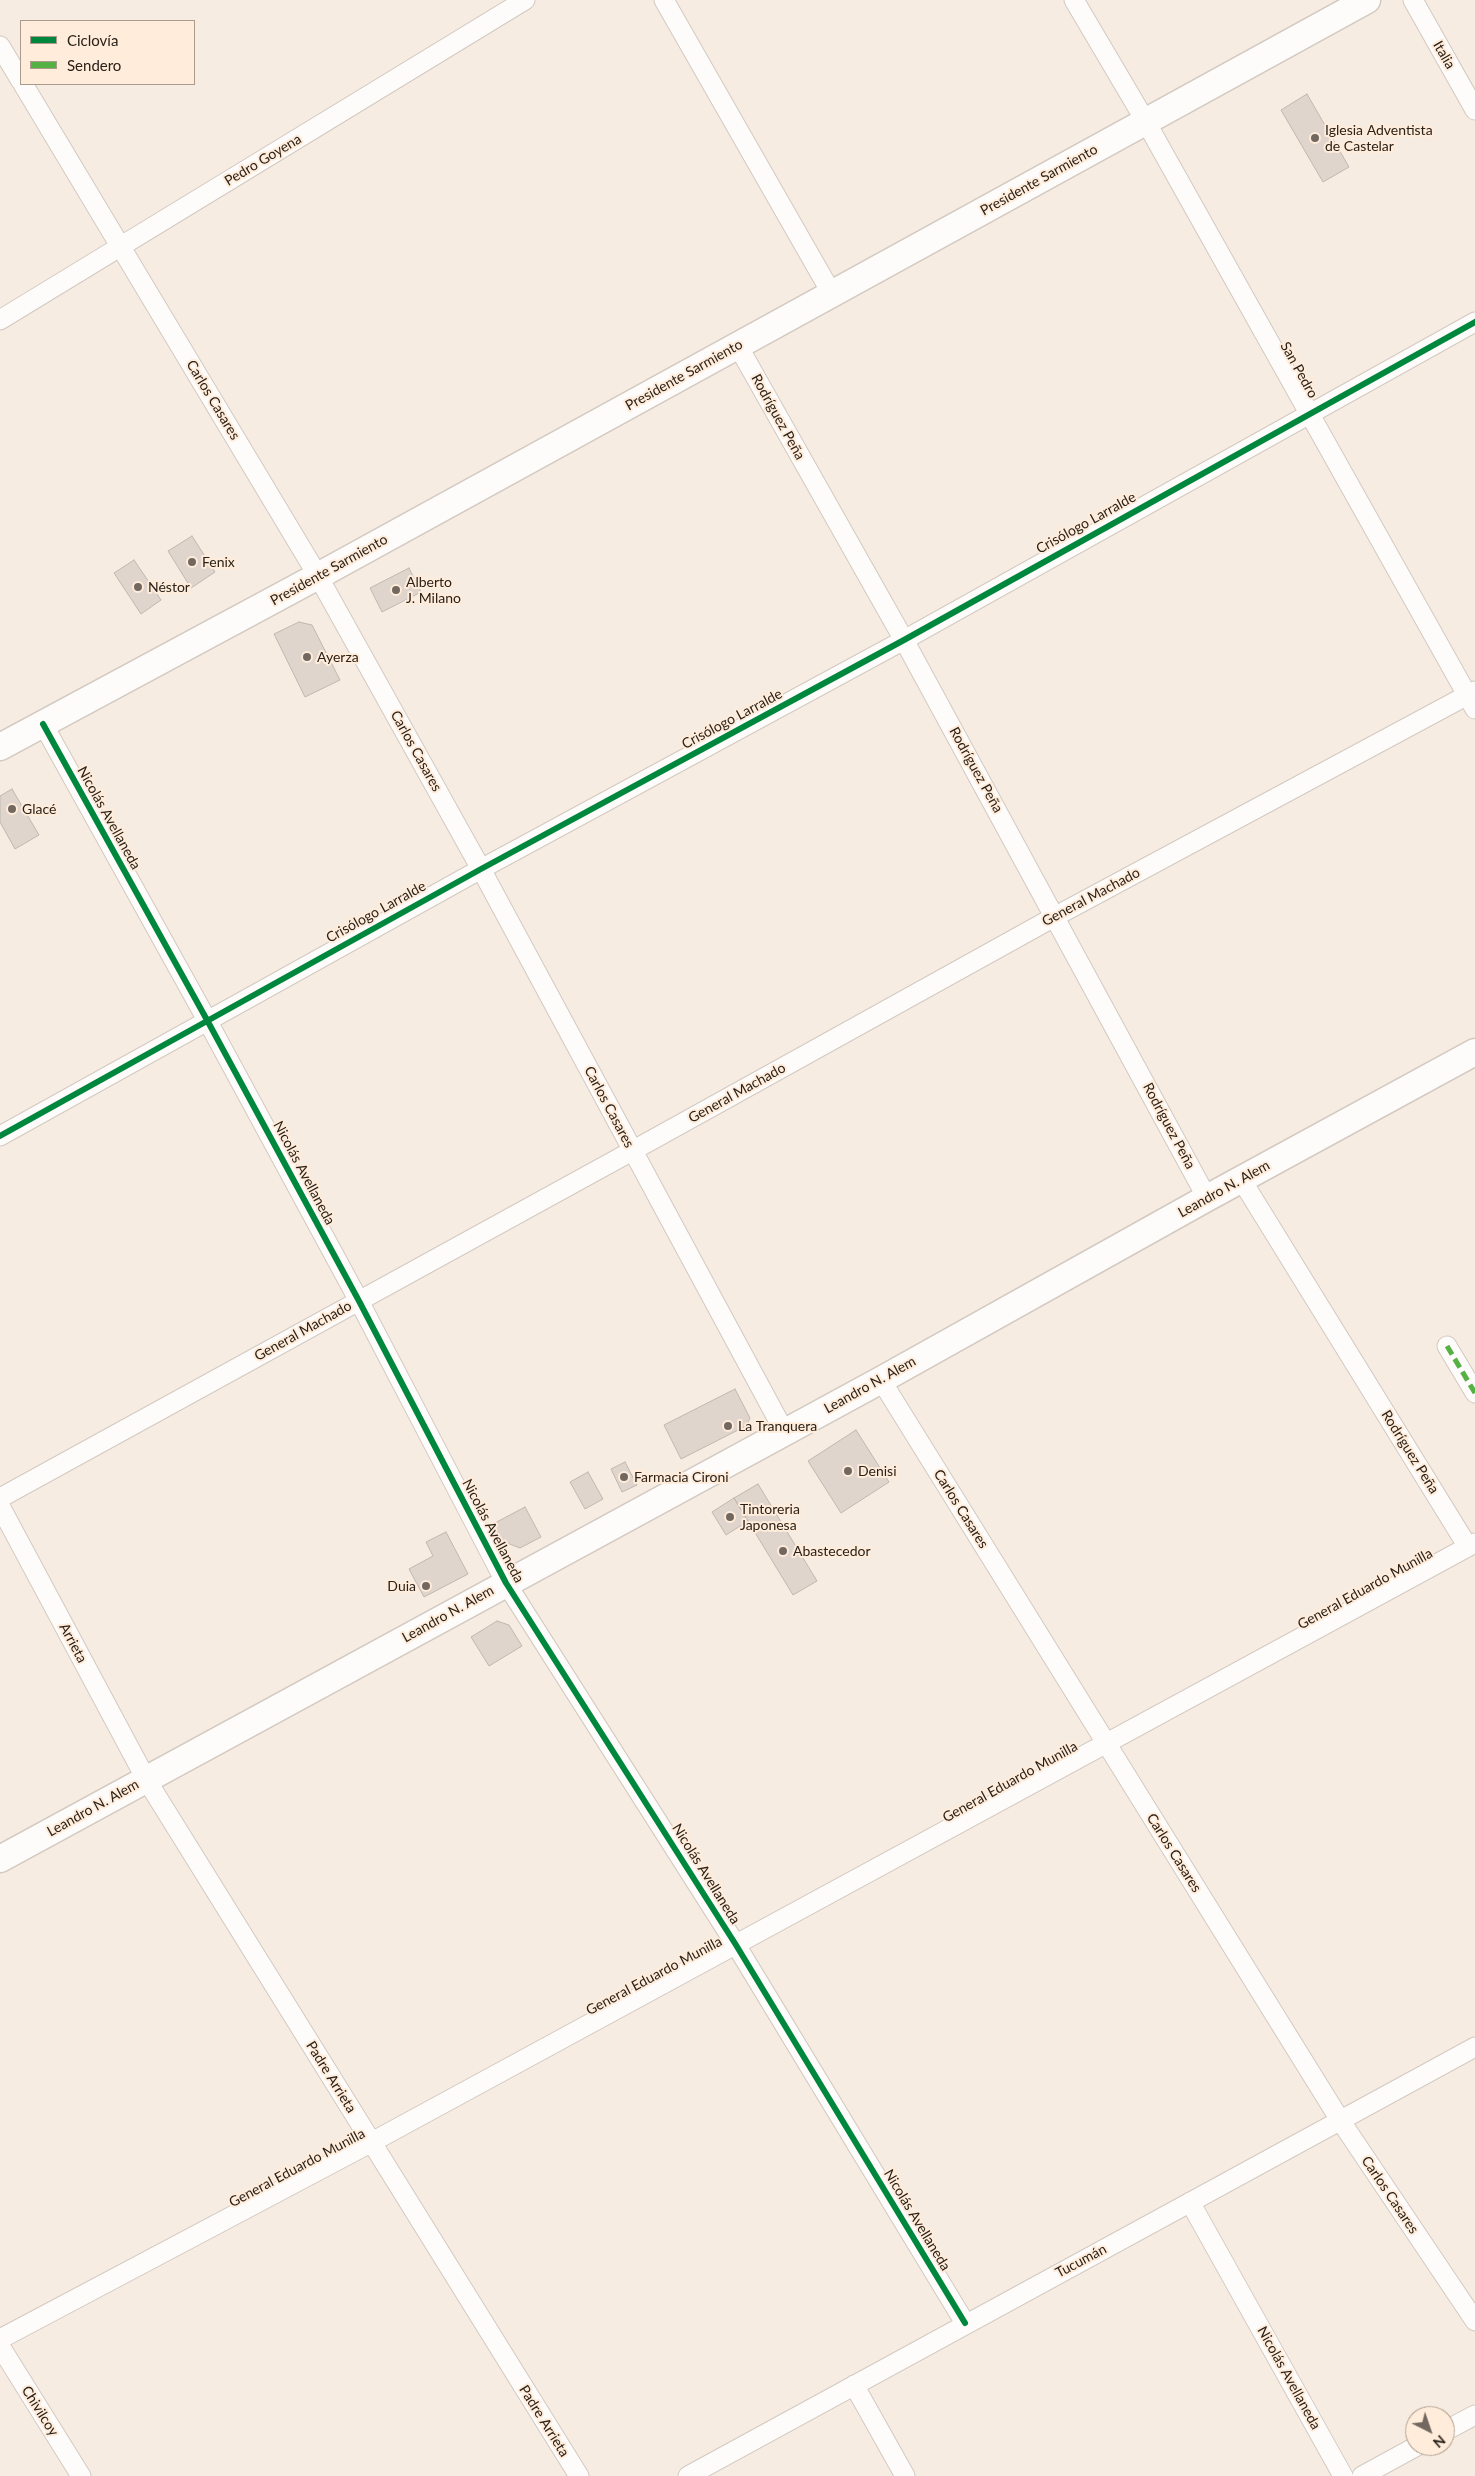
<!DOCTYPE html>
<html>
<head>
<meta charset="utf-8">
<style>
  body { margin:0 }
  #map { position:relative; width:1475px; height:2476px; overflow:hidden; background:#f7ece2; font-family:Lato,sans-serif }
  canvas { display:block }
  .legend { position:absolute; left:20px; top:20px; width:175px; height:65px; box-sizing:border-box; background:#ffecda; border:1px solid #aa9b8d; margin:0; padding:6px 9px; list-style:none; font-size:15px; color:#2a2119 }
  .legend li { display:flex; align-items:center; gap:10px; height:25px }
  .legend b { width:25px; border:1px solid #aa9b8d }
  .north { position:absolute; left:1405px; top:2406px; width:50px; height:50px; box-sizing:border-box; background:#ffecda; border:1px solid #aa9b8d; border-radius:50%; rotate:139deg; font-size:14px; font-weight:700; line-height:20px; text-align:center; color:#2a2119 }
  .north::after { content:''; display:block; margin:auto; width:18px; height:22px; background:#72685f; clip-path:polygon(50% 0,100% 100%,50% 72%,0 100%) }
</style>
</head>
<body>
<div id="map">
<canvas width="1475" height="2476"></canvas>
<ul class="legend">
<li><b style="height:6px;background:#00873e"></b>Ciclovía</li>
<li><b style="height:6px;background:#56b145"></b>Sendero</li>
</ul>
<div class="north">N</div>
</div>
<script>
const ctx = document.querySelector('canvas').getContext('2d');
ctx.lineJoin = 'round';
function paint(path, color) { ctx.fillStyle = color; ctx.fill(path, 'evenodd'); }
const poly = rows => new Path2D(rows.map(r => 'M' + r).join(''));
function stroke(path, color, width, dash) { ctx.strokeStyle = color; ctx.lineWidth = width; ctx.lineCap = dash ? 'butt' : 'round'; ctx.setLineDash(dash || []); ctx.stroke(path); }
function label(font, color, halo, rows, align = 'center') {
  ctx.font = font + ' Lato,sans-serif'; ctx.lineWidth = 4; ctx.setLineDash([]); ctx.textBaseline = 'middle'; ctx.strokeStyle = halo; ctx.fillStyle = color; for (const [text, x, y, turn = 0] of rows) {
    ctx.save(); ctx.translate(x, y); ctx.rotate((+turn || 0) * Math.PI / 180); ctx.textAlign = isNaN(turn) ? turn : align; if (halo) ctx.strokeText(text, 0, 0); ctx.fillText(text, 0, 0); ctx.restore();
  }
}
const building = poly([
  [1307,94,1349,167,1323,182,1281,110,1307,94],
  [192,536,215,572,191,588,168,551,192,536],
  [134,560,161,600,141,614,114,573,134,560],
  [409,568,421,592,382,612,370,588,409,568],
  [299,622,312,625,340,680,305,697,274,634,299,622],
  [12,789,39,835,15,849,0,822,0,796,12,789],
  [735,1389,750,1418,746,1426,681,1459,664,1425,735,1389],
  [856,1430,889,1482,841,1513,808,1461,856,1430],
  [625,1462,637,1485,622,1492,611,1469,625,1462],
  [588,1472,603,1499,585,1509,570,1482,588,1472],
  [758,1484,817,1581,793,1595,734,1498,758,1484],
  [734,1498,748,1521,726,1535,712,1512,734,1498],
  [525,1507,541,1537,520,1548,502,1541,493,1524,525,1507],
  [446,1532,468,1574,424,1597,409,1569,433,1556,426,1542,446,1532],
  [497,1621,509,1625,522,1646,489,1666,471,1637,497,1621]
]);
const street = poly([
  [664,0,832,294],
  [1074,0,1146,122,1475,709],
  [1413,0,1475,110],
  [0,46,21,81],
  [23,84,318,576,481,869,784,1431],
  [0,320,525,0],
  [738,346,904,640,1207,1198],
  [43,724,207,1020,359,1301,506,1583,736,1945,965,2323],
  [0,1136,481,869,904,640,1475,322],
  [1241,1179,1468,1547],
  [1447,1346,1475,1393],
  [881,1380,1340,2120,1475,2321],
  [0,1498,632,1151,1056,916,1475,691],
  [0,1506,146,1779,579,2476],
  [1190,2202,1343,2476],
  [0,2339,372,2142,1475,1543],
  [0,2346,81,2476],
  [854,2385,905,2476],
  [1445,2431,1475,2415],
  [688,2476,1475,2047],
  [1362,2476,1417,2446]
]);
const secondary = poly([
  [0,747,318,576,1367,0],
  [0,1859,881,1380,1207,1198,1475,1052]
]);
const quiet = poly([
  [1447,1346,1475,1393]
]);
const cycleway = poly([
  [43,724,207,1020,359,1301,506,1583,736,1945,965,2323],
  [0,1136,481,869,904,640,1475,322]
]);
const markers = [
  [1315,138,5,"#72685f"],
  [192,562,5,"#72685f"],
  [138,587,5,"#72685f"],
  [396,590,5,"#72685f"],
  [307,657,5,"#72685f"],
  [12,809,5,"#72685f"],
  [728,1426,5,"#72685f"],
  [848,1471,5,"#72685f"],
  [624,1477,5,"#72685f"],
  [730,1517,5,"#72685f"],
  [783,1551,5,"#72685f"],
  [426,1586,5,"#72685f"]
];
const streetNames = [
  ["Italia",1444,55,60],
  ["Pedro Goyena",263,160,-31],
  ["Presidente Sarmiento",1039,180,-29],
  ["San Pedro",1299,370,61],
  ["Presidente Sarmiento",684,375,-29],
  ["Carlos Casares",213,400,59],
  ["Rodríguez Peña",778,417,61],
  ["Crisólogo Larralde",1086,523,-29],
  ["Presidente Sarmiento",329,570,-29],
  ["Crisólogo Larralde",732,719,-28],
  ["Carlos Casares",416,751,61],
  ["Rodríguez Peña",976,770,61],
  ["Nicolás Avellaneda",109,818,61],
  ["General Machado",1091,897,-28],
  ["Crisólogo Larralde",376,912,-29],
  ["General Machado",737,1093,-29],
  ["Carlos Casares",609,1107,62],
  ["Rodríguez Peña",1169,1126,62],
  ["Nicolás Avellaneda",304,1173,62],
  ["Leandro N. Alem",1224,1189,-29],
  ["General Machado",303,1331,-29],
  ["Leandro N. Alem",870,1385,-29],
  ["Rodríguez Peña",1410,1452,58],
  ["Carlos Casares",961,1509,58],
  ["Nicolás Avellaneda",493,1531,62],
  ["General Eduardo Munilla",1365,1589,-29],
  ["Leandro N. Alem",448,1614,-29],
  ["Arrieta",73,1643,62],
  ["General Eduardo Munilla",1010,1782,-29],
  ["Leandro N. Alem",93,1808,-29],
  ["Carlos Casares",1174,1853,58],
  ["Nicolás Avellaneda",706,1874,58],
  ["General Eduardo Munilla",654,1976,-28],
  ["Padre Arrieta",331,2077,58],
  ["General Eduardo Munilla",297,2168,-28],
  ["Carlos Casares",1390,2195,56],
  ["Nicolás Avellaneda",917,2220,59],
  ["Tucumán",1081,2261,-28],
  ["Nicolás Avellaneda",1289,2378,61],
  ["Chivilcoy",40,2411,58],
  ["Padre Arrieta",544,2421,58]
];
const poiNames = [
  ["Iglesia Adventista",1325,130],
  ["de Castelar",1325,146],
  ["Fenix",202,562],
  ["Alberto",406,582],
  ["J. Milano",406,598],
  ["Néstor",148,587],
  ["Ayerza",317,657],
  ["Glacé",22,809],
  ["La Tranquera",738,1426],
  ["Denisi",858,1471],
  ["Farmacia Cironi",634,1477],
  ["Tintoreria",740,1509],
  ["Japonesa",740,1525],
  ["Abastecedor",793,1551],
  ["Duia",416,1586,"right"]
];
paint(building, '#dfd5cd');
stroke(building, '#c0b7af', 1);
stroke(street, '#d2c9c0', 21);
stroke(secondary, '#d2c9c0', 29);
stroke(street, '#fefcfb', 19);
stroke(secondary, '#fefcfb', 26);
stroke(quiet, '#56b145', 5, [10, 5]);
stroke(cycleway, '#00873e', 6);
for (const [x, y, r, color] of markers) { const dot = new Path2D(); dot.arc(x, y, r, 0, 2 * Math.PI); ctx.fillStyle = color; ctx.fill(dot); stroke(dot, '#ffecda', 2); }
label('14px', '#2a2119', '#ffecda', streetNames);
label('14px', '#2a2119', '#ffecda', poiNames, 'left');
</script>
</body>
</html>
